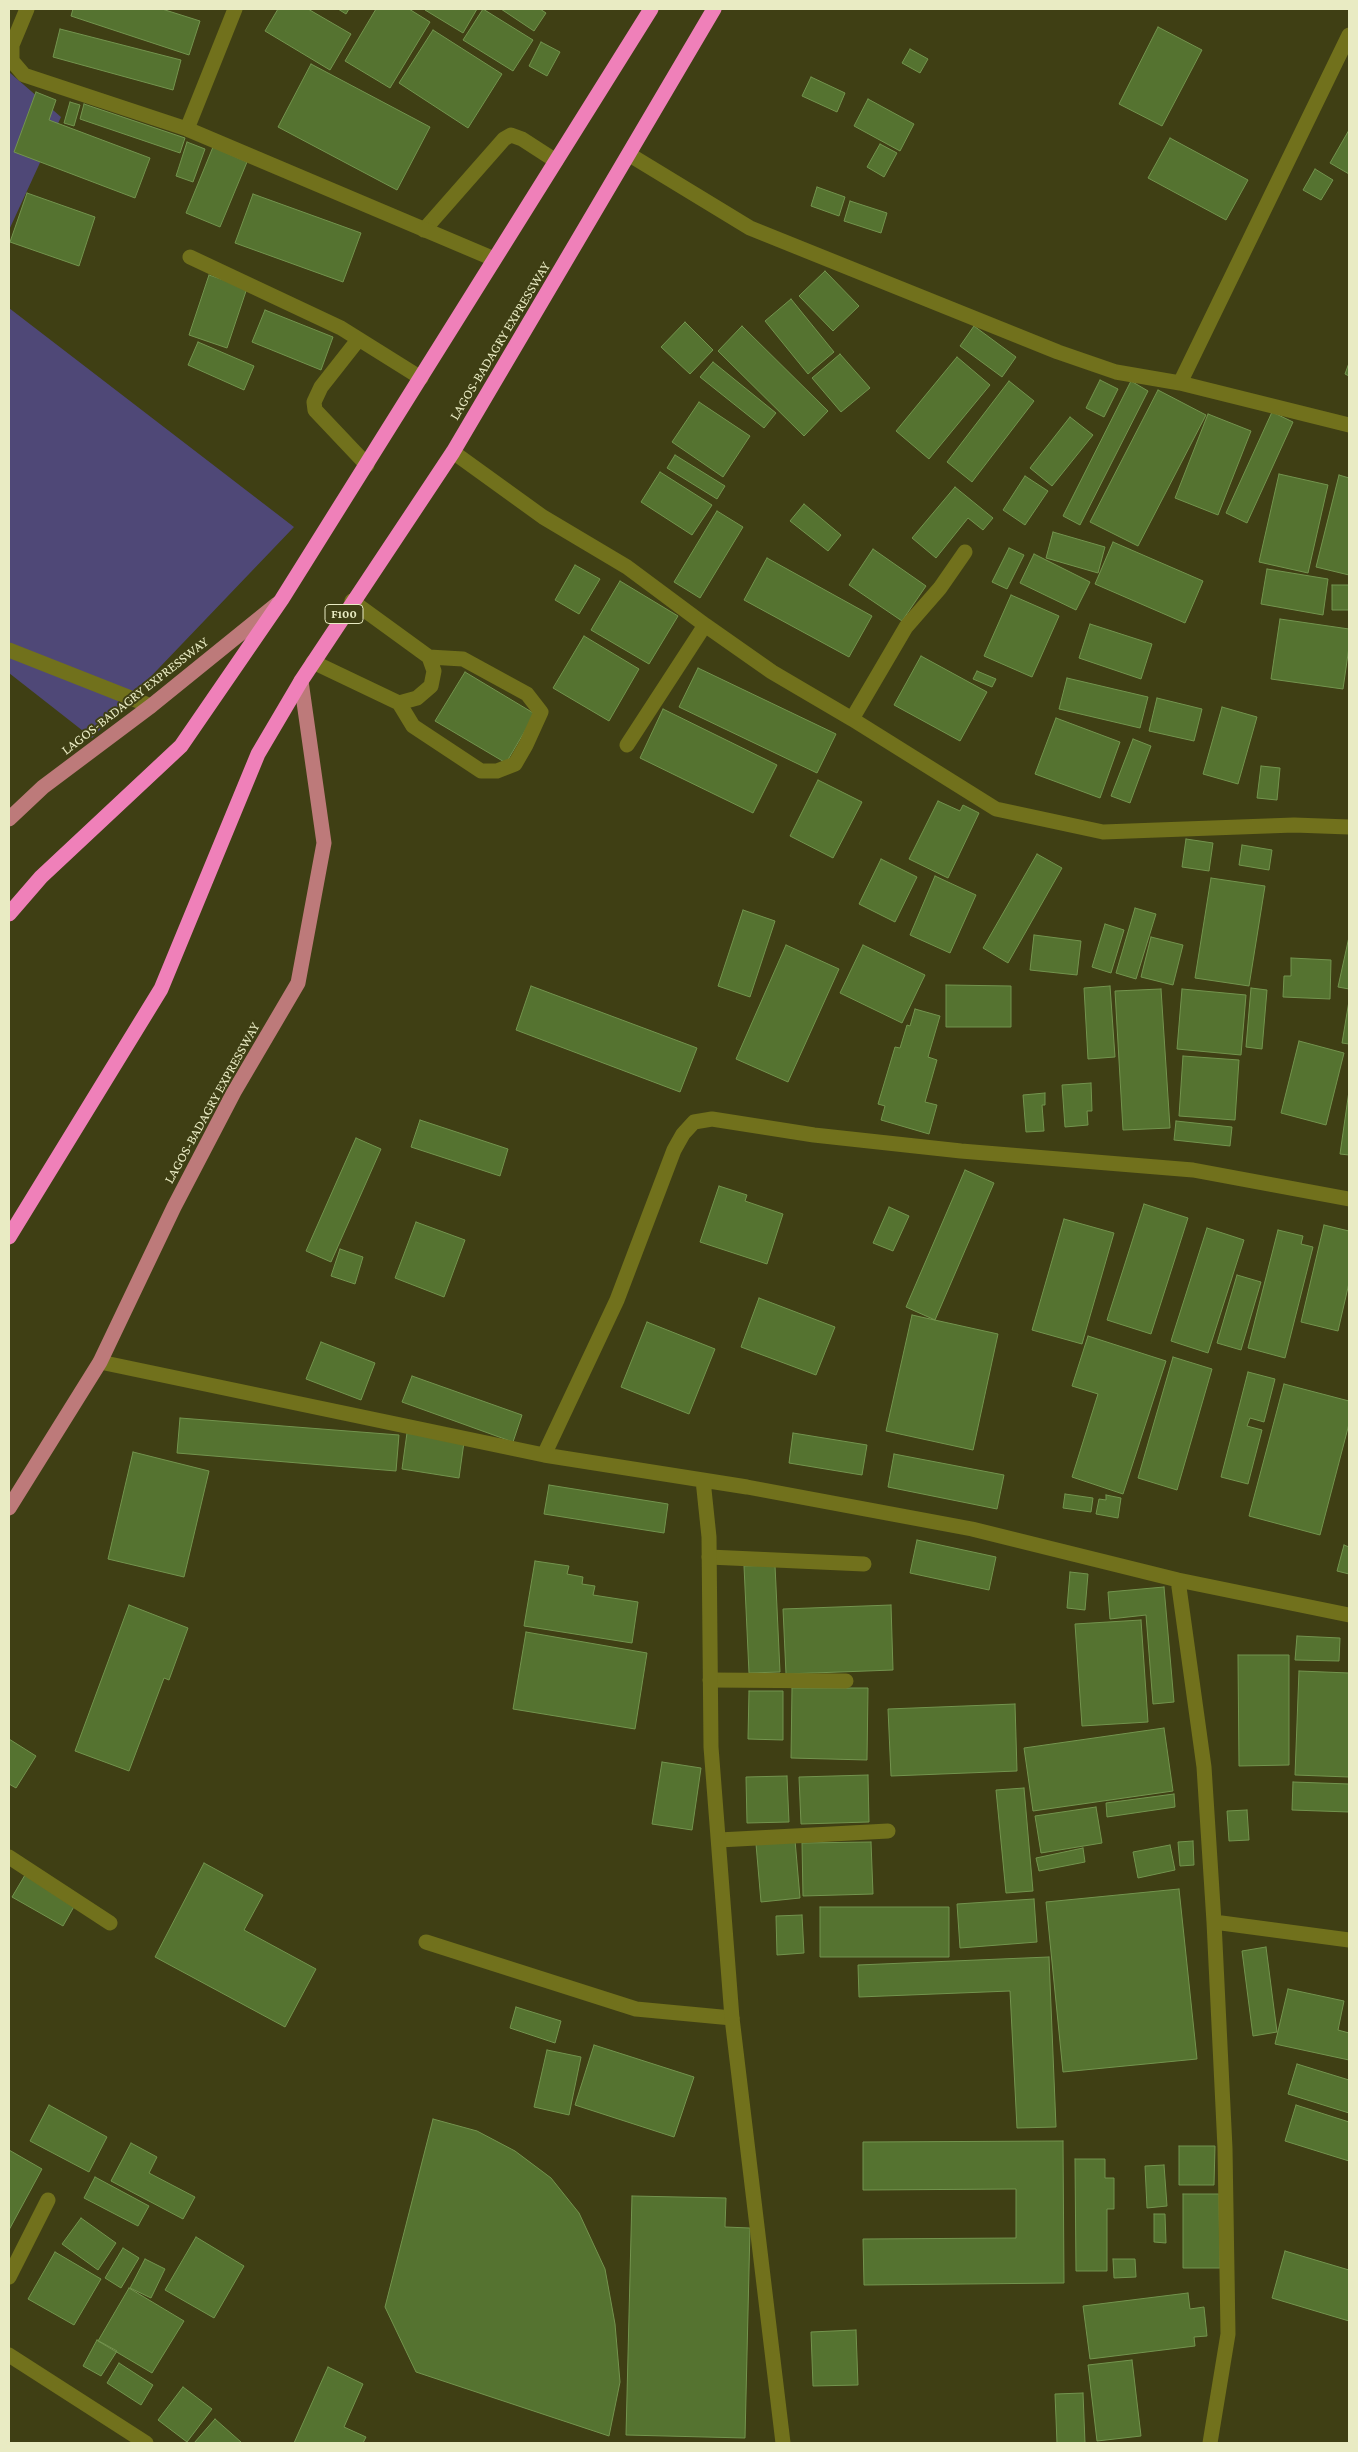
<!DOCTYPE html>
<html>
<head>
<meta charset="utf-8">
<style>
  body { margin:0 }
  #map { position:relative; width:1358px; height:2452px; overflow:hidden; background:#3f3f14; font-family:"Crimson Pro",serif }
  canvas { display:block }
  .frame { position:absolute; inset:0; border:10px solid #e9ebc3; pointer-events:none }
</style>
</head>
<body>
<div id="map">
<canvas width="1358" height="2452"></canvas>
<div class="frame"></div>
</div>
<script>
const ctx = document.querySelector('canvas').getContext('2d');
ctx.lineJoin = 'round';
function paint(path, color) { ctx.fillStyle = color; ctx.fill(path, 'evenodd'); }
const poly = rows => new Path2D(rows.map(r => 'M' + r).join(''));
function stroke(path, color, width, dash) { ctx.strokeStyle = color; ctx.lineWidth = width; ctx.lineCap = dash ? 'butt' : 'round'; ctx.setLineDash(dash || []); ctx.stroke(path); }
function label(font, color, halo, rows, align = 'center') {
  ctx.font = font + ' "Crimson Pro",serif'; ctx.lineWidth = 4; ctx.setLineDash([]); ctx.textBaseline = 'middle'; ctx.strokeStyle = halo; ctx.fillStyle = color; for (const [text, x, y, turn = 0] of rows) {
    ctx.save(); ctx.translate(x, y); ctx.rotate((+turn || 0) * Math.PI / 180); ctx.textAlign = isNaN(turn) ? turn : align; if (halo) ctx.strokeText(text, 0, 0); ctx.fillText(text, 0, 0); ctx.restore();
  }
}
const green = poly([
  [9,72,61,117,9,230],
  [9,308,294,527,92,738,9,673]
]);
const building = poly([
  [73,9,162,9,200,21,189,55,71,16,73,9],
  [278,9,308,9,351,34,330,70,265,31,278,9],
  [338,9,349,9,346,14,338,9],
  [376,9,409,9,430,22,390,88,345,61,376,9],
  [426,9,477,9,463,33,425,10,426,9],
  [483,9,533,40,513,71,463,40,483,9],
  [501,9,540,9,546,13,534,31,501,9],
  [1158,27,1202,50,1162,126,1119,104,1158,27],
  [60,29,181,60,173,90,53,57,60,29],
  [433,30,502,74,468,128,399,83,433,30],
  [541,42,560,52,547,76,529,66,541,42],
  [910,49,928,59,920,73,902,63,910,49],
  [311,64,430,127,397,190,278,127,311,64],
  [811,77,845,93,837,112,802,96,811,77],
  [36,92,56,100,49,120,150,158,135,198,14,152,36,92],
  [868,99,914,124,900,151,854,126,868,99],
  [70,102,80,105,74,126,64,123,70,102],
  [84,104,185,138,180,153,80,119,84,104],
  [1349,130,1349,174,1330,163,1349,130],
  [1170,138,1248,180,1226,220,1148,178,1170,138],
  [187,142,205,149,193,182,176,176,187,142],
  [880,144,897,153,884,177,867,167,880,144],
  [213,147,247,162,220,227,186,213,213,147],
  [1315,169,1333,180,1321,200,1303,190,1315,169],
  [817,187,845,197,839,216,811,206,817,187],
  [27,193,95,217,79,266,10,242,27,193],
  [253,194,361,233,343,282,235,243,253,194],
  [850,201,887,213,881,233,844,221,850,201],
  [825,271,859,306,833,331,799,296,825,271],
  [209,275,247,288,227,348,189,335,209,275],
  [791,299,834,352,808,374,765,321,791,299],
  [265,310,333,337,321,370,252,342,265,310],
  [685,322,713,350,690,374,661,347,685,322],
  [742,326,828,411,804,436,718,351,742,326],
  [974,326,1016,357,1002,377,960,346,974,326],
  [198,342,254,366,244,390,188,365,198,342],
  [840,354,870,388,841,412,812,378,840,354],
  [957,357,990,385,929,459,896,431,957,357],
  [713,362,776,413,764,428,700,377,713,362],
  [1349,363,1349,376,1345,374,1349,363],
  [1100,380,1118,389,1104,417,1086,408,1100,380],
  [1009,381,1034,401,972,482,947,462,1009,381],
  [1131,381,1148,391,1080,525,1063,516,1131,381],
  [1158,390,1206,415,1138,546,1090,522,1158,390],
  [699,402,750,436,723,477,672,442,699,402],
  [1272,412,1293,422,1247,523,1226,513,1272,412],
  [1208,414,1251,431,1218,515,1175,498,1208,414],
  [1070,417,1093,435,1052,486,1030,468,1070,417],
  [675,455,725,486,717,499,667,468,675,455],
  [660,472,712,505,692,535,641,502,660,472],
  [1279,474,1328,485,1308,573,1259,562,1279,474],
  [1339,475,1349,478,1349,575,1316,567,1339,475],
  [1025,476,1048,491,1025,525,1003,510,1025,476],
  [955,487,993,518,983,530,968,518,936,558,912,538,955,487],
  [804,504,841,535,828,551,790,521,804,504],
  [717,511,743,527,700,598,674,582,717,511],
  [1053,532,1105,547,1098,573,1046,558,1053,532],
  [1113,542,1203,581,1185,623,1095,584,1113,542],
  [1009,548,1024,555,1007,589,992,582,1009,548],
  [873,549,926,586,902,621,849,585,873,549],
  [1034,554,1090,582,1076,610,1020,583,1034,554],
  [767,558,872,616,849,657,744,600,767,558],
  [575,565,600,579,579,614,555,600,575,565],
  [1267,569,1328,579,1323,615,1261,604,1267,569],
  [620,581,678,616,649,664,591,630,620,581],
  [1332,585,1349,585,1349,610,1332,610,1332,585],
  [1011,595,1059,616,1032,677,984,656,1011,595],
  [1280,619,1349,629,1349,647,1343,689,1271,679,1280,619],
  [1090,624,1152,644,1141,679,1079,658,1090,624],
  [584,636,639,669,609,721,553,688,584,636],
  [921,656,987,692,960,741,894,705,921,656],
  [698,668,836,734,817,773,679,707,698,668],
  [977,671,996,679,992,687,973,679,977,671],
  [465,672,535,714,506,763,435,721,465,672],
  [1067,678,1148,697,1140,728,1059,709,1067,678],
  [1157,698,1202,709,1194,741,1149,731,1157,698],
  [1222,707,1257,717,1238,784,1203,774,1222,707],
  [663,709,777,765,753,813,640,758,663,709],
  [1056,718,1120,742,1100,798,1035,774,1056,718],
  [1133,739,1151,746,1130,803,1111,796,1133,739],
  [1261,766,1280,768,1277,800,1257,798,1261,766],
  [818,780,862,802,833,858,790,836,818,780],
  [938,801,960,811,963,805,979,813,948,878,909,859,938,801],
  [1186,839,1213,843,1209,871,1182,867,1186,839],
  [1242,845,1272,850,1269,870,1239,865,1242,845],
  [1037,854,1062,868,1008,963,983,948,1037,854],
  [881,859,917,877,895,922,859,904,881,859],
  [935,876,976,895,950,953,910,935,935,876],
  [1211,878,1265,886,1249,986,1195,978,1211,878],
  [1135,908,1156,914,1136,979,1116,973,1135,908],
  [743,910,775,921,750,997,718,986,743,910],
  [1105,924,1124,930,1111,973,1092,967,1105,924],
  [1034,935,1081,941,1077,975,1030,970,1034,935],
  [1151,937,1183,945,1173,985,1141,977,1151,937],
  [1349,937,1349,989,1338,987,1349,937],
  [786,945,839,969,788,1082,736,1059,786,945],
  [863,945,925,975,902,1023,840,993,863,945],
  [1291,958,1331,960,1330,999,1283,997,1284,976,1291,976,1291,958],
  [946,985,1011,986,1011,1027,946,1027,946,985],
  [531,986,697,1048,680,1092,516,1030,531,986],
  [1110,986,1115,1057,1088,1059,1084,988,1110,986],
  [1251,988,1267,990,1262,1049,1246,1047,1251,988],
  [1161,989,1170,1128,1123,1130,1115,991,1161,989],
  [1182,989,1246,995,1241,1055,1177,1049,1182,989],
  [1349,1001,1349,1044,1342,1043,1349,1001],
  [915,1009,940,1016,928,1057,937,1060,925,1102,937,1105,929,1134,881,1120,885,1106,878,1104,895,1047,900,1048,907,1025,910,1026,915,1009],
  [1299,1041,1344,1053,1326,1125,1281,1113,1299,1041],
  [1183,1056,1239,1060,1235,1120,1179,1116,1183,1056],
  [1091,1083,1092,1111,1087,1111,1088,1125,1065,1127,1062,1085,1091,1083],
  [1349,1091,1349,1155,1340,1154,1349,1091],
  [1045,1093,1045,1105,1042,1105,1044,1131,1026,1132,1023,1095,1045,1093],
  [420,1120,508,1149,500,1176,411,1147,420,1120],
  [1176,1121,1232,1127,1230,1146,1174,1140,1176,1121],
  [356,1138,381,1149,331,1262,306,1251,356,1138],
  [965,1170,994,1183,935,1320,906,1307,965,1170],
  [719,1186,747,1195,745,1201,783,1214,767,1264,700,1242,719,1186],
  [1144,1204,1188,1218,1151,1334,1107,1320,1144,1204],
  [889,1207,909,1216,893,1251,873,1243,889,1207],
  [1064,1219,1114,1233,1082,1344,1032,1330,1064,1219],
  [416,1222,465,1240,444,1297,395,1278,416,1222],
  [1324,1225,1349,1231,1349,1283,1338,1331,1301,1322,1324,1225],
  [1207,1228,1244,1240,1208,1353,1171,1341,1207,1228],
  [1278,1230,1303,1236,1301,1244,1313,1247,1285,1358,1248,1348,1278,1230],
  [340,1249,363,1257,355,1284,331,1276,340,1249],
  [1237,1275,1261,1282,1241,1350,1217,1343,1237,1275],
  [759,1298,835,1327,816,1375,741,1347,759,1298],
  [912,1315,998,1334,973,1450,886,1431,912,1315],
  [647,1322,715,1349,689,1414,621,1387,647,1322],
  [1088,1336,1166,1361,1123,1494,1072,1477,1098,1394,1072,1386,1088,1336],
  [321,1342,375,1363,361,1400,306,1379,321,1342],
  [1173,1357,1212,1369,1177,1490,1138,1478,1173,1357],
  [1248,1372,1275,1379,1264,1422,1250,1418,1247,1426,1262,1430,1248,1484,1221,1477,1248,1372],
  [412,1376,522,1415,513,1442,402,1402,412,1376],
  [1284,1384,1349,1401,1349,1424,1320,1535,1249,1516,1284,1384],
  [180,1418,399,1435,396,1471,177,1453,180,1418],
  [407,1433,464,1442,459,1478,402,1469,407,1433],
  [793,1433,867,1445,862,1475,789,1463,793,1433],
  [133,1452,209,1471,184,1577,108,1559,133,1452],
  [894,1454,1004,1475,997,1509,888,1487,894,1454],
  [549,1485,668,1504,664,1533,544,1514,549,1485],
  [1065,1494,1093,1498,1091,1512,1063,1508,1065,1494],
  [1106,1495,1121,1498,1118,1518,1096,1514,1099,1499,1106,1500,1106,1495],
  [917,1540,996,1557,989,1590,910,1573,917,1540],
  [1344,1545,1349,1547,1349,1574,1337,1571,1344,1545],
  [535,1561,569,1566,567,1574,583,1577,582,1584,595,1586,593,1595,638,1602,632,1643,524,1626,535,1561],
  [775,1565,780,1672,749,1673,744,1566,775,1565],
  [1070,1572,1088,1574,1085,1610,1067,1608,1070,1572],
  [1164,1587,1174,1702,1153,1704,1146,1615,1110,1619,1108,1592,1164,1587],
  [129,1605,188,1628,169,1680,164,1678,129,1771,75,1751,129,1605],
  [891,1605,893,1670,786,1674,783,1609,891,1605],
  [1141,1620,1148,1722,1082,1726,1075,1624,1141,1620],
  [526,1632,647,1653,635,1729,513,1709,526,1632],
  [1297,1636,1340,1638,1339,1661,1295,1660,1297,1636],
  [1238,1655,1289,1655,1289,1765,1239,1766,1238,1655],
  [1299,1671,1349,1673,1349,1777,1295,1775,1299,1671],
  [792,1688,868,1688,867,1760,791,1758,792,1688],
  [749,1691,783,1691,783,1740,748,1739,749,1691],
  [1015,1704,1017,1771,891,1776,888,1709,1015,1704],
  [1164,1728,1173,1791,1033,1811,1024,1748,1164,1728],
  [9,1739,36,1756,16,1788,9,1784,9,1739],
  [662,1762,701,1768,692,1830,652,1824,662,1762],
  [868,1775,869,1822,801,1824,799,1777,868,1775],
  [787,1776,789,1822,747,1823,746,1777,787,1776],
  [1293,1782,1349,1784,1349,1812,1292,1810,1293,1782],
  [1024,1788,1033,1891,1006,1893,996,1790,1024,1788],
  [1174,1794,1175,1807,1107,1817,1106,1803,1174,1794],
  [1096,1807,1102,1843,1041,1853,1035,1816,1096,1807],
  [1247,1810,1249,1840,1229,1841,1227,1811,1247,1810],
  [795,1840,800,1898,761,1902,756,1844,795,1840],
  [1193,1841,1194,1865,1180,1866,1178,1842,1193,1841],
  [871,1842,873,1894,803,1896,802,1843,871,1842],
  [1170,1845,1175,1870,1138,1878,1133,1852,1170,1845],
  [1083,1848,1085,1862,1039,1871,1036,1858,1083,1848],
  [204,1863,263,1895,244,1930,316,1969,285,2027,155,1957,204,1863],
  [25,1875,76,1903,63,1926,12,1897,25,1875],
  [1179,1889,1197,2059,1063,2072,1046,1902,1179,1889],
  [1034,1899,1037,1942,960,1948,957,1904,1034,1899],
  [820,1907,949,1907,949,1957,820,1957,820,1907],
  [802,1915,804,1953,777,1955,776,1916,802,1915],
  [1266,1947,1277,2032,1253,2036,1242,1951,1266,1947],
  [1049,1957,1056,2127,1017,2128,1010,1991,859,1997,858,1965,1049,1957],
  [1288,1989,1344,2001,1338,2030,1349,2033,1349,2060,1275,2044,1288,1989],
  [516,2007,561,2021,555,2043,510,2028,516,2007],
  [594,2045,694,2077,674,2137,575,2105,594,2045],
  [547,2050,581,2057,569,2115,534,2107,547,2050],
  [1297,2064,1349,2080,1349,2113,1288,2094,1297,2064],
  [49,2105,107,2137,89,2172,30,2141,49,2105],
  [1296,2105,1349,2122,1349,2161,1285,2141,1296,2105],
  [433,2119,477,2131,515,2151,551,2178,579,2213,605,2269,615,2324,620,2382,609,2436,416,2372,385,2307,433,2119],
  [1063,2141,1064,2283,864,2285,863,2239,1016,2238,1016,2189,863,2190,863,2142,1063,2141],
  [131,2143,157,2157,149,2173,195,2197,183,2219,111,2181,131,2143],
  [1179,2146,1215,2146,1214,2185,1179,2185,1179,2146],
  [9,2150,42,2169,9,2230,9,2150],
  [1075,2159,1105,2159,1105,2178,1114,2178,1114,2209,1107,2209,1107,2271,1076,2271,1075,2159],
  [1164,2165,1167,2206,1147,2208,1145,2166,1164,2165],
  [95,2177,149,2206,138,2226,84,2198,95,2177],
  [1183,2194,1219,2194,1220,2268,1183,2268,1183,2194],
  [632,2196,726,2198,725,2227,750,2228,745,2438,626,2435,632,2196],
  [1154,2214,1165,2214,1166,2243,1154,2242,1154,2214],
  [81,2218,116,2243,98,2270,62,2244,81,2218],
  [196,2237,244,2266,214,2318,165,2290,196,2237],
  [123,2248,139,2258,121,2288,105,2278,123,2248],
  [1285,2251,1349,2270,1349,2321,1272,2298,1285,2251],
  [55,2252,101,2279,74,2325,28,2299,55,2252],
  [145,2259,165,2269,151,2298,130,2288,145,2259],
  [1113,2259,1135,2259,1136,2277,1114,2278,1113,2259],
  [129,2288,184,2321,152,2373,98,2341,129,2288],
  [1188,2293,1190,2309,1204,2307,1207,2336,1194,2337,1195,2346,1090,2359,1083,2306,1188,2293],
  [856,2330,858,2385,813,2386,811,2332,856,2330],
  [97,2340,117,2351,101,2376,83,2366,97,2340],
  [1132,2360,1141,2436,1097,2441,1088,2365,1132,2360],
  [119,2363,153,2385,141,2405,107,2383,119,2363],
  [328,2367,363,2384,344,2427,366,2437,363,2443,294,2443,328,2367],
  [183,2387,212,2409,187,2442,158,2420,183,2387],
  [1083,2393,1085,2443,1057,2443,1055,2394,1083,2393],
  [215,2419,241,2442,240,2443,194,2443,215,2419]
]);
const lane = poly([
  [424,230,504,139,511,135,522,139,556,161],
  [190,257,341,328,421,378],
  [358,340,321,387,314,402,315,410,367,465],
  [9,650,151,706],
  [313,662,399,703,417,698,431,686,434,671,429,657,352,601],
  [399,703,413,726,481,771,497,771,515,764,526,745,541,712,527,694,463,659,429,657],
  [709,1557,864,1564],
  [710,1680,846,1681],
  [719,1840,888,1831],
  [9,1857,110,1923],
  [426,1942,636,2009,732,2018],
  [9,2277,48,2200]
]);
const street = poly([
  [27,9,12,45,12,61,24,75,187,129,494,259],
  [187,129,235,9],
  [630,155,750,228,1058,352,1116,372,1180,383,1349,425],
  [1180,383,1349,35],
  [453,452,543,517,627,567,705,625],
  [852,719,906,627,940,588,965,552],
  [627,745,705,625,772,672,852,719,996,809,1103,832,1294,825,1349,827],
  [100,1362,544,1455,747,1487,972,1529,1178,1580,1349,1615],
  [544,1455,617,1300,674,1150,683,1134,694,1122,712,1119,814,1135,961,1151,1193,1170,1349,1199],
  [703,1480,709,1537,711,1747,732,2018,783,2443],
  [1178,1580,1204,1767,1214,1922,1225,2148,1228,2334,1210,2443],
  [1214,1922,1349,1940],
  [9,2355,146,2443]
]);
const primary = poly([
  [9,819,43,787,151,706,277,604],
  [9,1508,100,1362,174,1207,234,1092,298,983,324,843,301,681]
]);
const highway = poly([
  [9,914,41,877,181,746,282,599,651,9],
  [9,1237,161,989,258,754,301,681,453,452,714,9]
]);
const shields = [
  [344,614,38]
];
const shieldNames = [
  ["F100",344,614]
];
const streetNames = [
  ["LAGOS-BADAGRY EXPRESSWAY",500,341,-59],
  ["LAGOS-BADAGRY EXPRESSWAY",135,696,-38],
  ["LAGOS-BADAGRY EXPRESSWAY",212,1103,-61]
];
paint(green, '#4f4877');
paint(building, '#557330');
stroke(building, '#73944e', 1);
stroke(lane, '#71711c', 15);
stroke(street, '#71711c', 15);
stroke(primary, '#bd7a7a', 15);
stroke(highway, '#ef80b9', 15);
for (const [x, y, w] of shields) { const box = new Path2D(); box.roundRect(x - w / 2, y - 9.5, w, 19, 4); ctx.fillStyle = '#3f3f14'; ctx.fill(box); stroke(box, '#e9ebc3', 1); }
label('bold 12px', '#e9ebc3', null, shieldNames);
label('14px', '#e9ebc3', '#3f3f14', streetNames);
</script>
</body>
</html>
